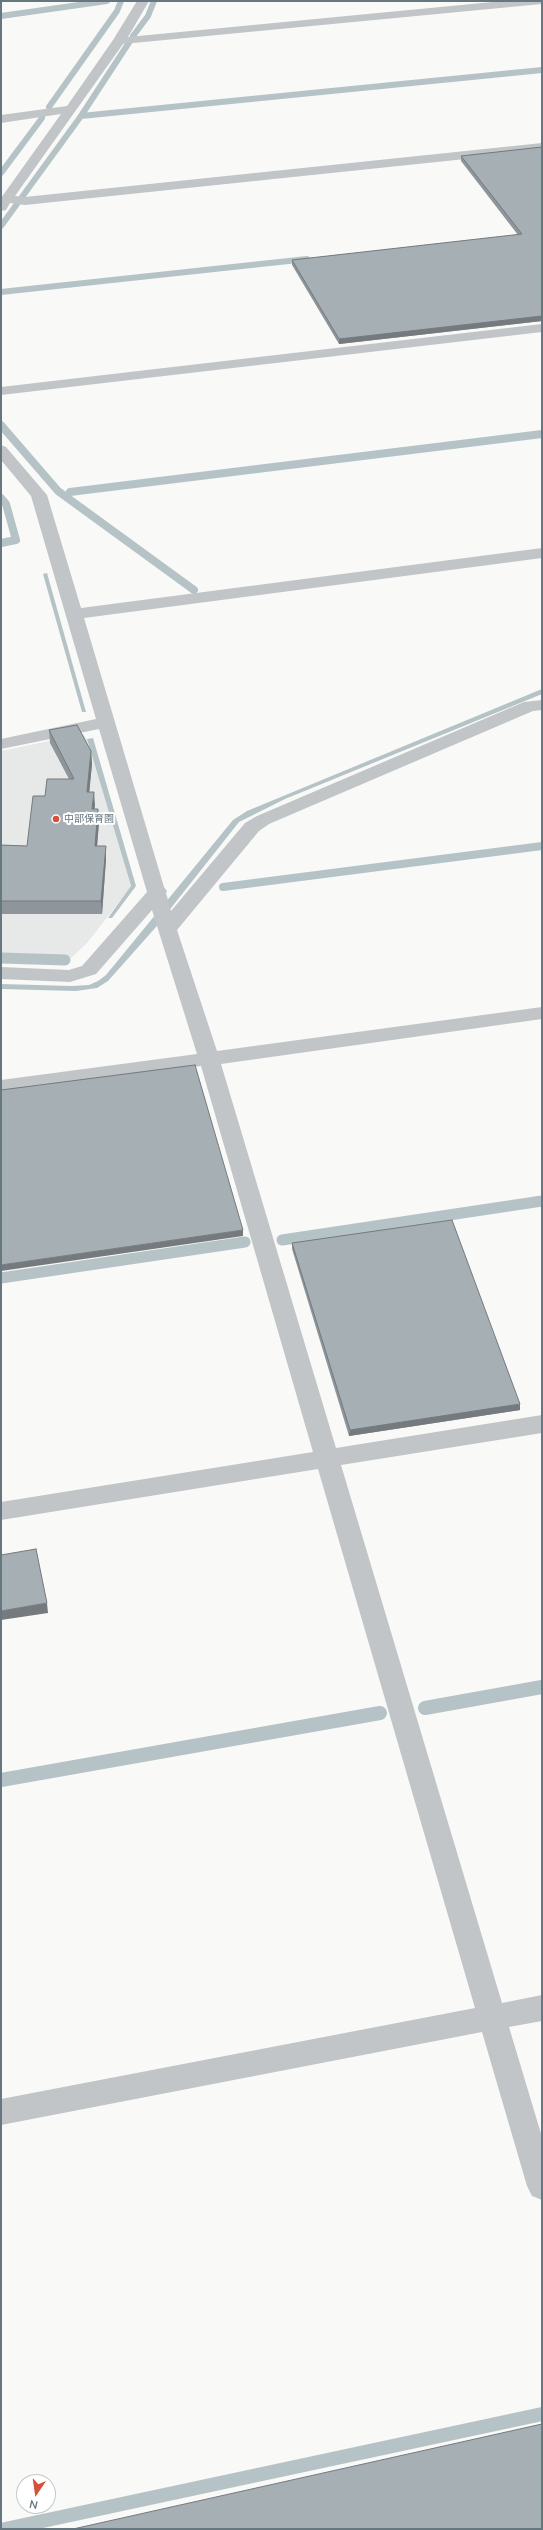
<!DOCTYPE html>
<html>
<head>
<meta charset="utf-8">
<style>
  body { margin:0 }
  #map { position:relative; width:543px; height:2530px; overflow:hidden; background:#f9f9f7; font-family:Mulish,sans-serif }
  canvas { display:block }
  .frame { position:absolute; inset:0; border:2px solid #667780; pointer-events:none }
  .north { position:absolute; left:16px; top:2474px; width:40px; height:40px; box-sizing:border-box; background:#fff; border:1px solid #c2c9cc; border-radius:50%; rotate:193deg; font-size:11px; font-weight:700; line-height:16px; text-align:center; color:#667780 }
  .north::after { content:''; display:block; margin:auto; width:14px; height:18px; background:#d6503b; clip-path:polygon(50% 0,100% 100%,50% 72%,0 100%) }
</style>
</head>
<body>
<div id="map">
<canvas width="543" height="2530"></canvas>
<div class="frame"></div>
<div class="north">N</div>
</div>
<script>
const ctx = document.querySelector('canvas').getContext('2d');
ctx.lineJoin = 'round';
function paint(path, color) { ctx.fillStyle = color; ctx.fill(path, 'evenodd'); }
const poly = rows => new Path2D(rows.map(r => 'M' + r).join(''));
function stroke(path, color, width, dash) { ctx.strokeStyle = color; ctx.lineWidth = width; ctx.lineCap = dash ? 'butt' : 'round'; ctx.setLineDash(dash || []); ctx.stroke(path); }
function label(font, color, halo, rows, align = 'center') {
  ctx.font = font + ' Mulish,"Noto Sans JP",sans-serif'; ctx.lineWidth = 4; ctx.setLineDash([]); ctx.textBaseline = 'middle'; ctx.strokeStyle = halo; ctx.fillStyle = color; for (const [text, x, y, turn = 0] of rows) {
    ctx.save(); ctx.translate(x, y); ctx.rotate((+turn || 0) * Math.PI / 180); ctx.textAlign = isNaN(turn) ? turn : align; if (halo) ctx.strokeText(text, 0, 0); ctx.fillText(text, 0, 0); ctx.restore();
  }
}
const built = poly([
  [83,734,87,739,131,887,87,943,70,959,1,958,1,751]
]);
const water = poly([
  [47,573,86,712,82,712,43,574],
  [542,689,542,694,285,799,239,822,156,927,108,981,97,988,76,991,1,989,1,984,72,986,89,985,98,981,106,975,233,820,247,811],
  [93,738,136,886,112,918,108,918,131,886,87,739]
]);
const streamFar3 = poly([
  [1,16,107,1],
  [133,36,148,16,154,1],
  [49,107,117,11,121,1],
  [81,116,542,70],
  [1,173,42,118],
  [22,197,81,116,130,41],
  [1,226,17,204],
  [1,292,307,259]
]);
const streamFar2 = poly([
  [1,425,58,491,194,590],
  [70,492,542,434],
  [1,498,6,504,16,540,1,543],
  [223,887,542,846]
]);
const streamFar1 = poly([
  [1,958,65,960],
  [282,1240,542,1201],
  [1,1278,245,1242]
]);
const stream = poly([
  [425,1708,542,1687],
  [1,1780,380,1713],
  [5,2529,542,2414]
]);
const minor = poly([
  [137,1,149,1,128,37,503,1,542,1,542,4,123,44,15,196,25,197,542,143,542,151,25,205,10,203,6,210,1,211,1,198,61,114,1,123,1,115,67,106,113,40,137,1],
  [542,324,542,332,1,395,1,387,542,324],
  [1,445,6,447,47,495,81,608,542,548,542,558,84,618,164,887,167,891,166,893,171,911,245,823,257,816,524,702,542,700,542,710,533,711,269,824,259,831,177,930,217,1051,542,1007,542,1019,221,1064,336,1448,542,1415,542,1433,341,1465,502,2003,542,1995,542,2021,509,2027,542,2137,542,2200,532,2196,527,2186,482,2032,1,2125,1,2099,475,2008,318,1469,1,1520,1,1502,313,1452,201,1066,1,1094,1,1080,197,1054,152,910,96,974,70,982,1,979,1,967,69,970,82,966,147,892,99,729,1,749,1,739,96,719,31,496,1,460,1,445]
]);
const wall = poly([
  [542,147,542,321,339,344,292,265,292,260,518,235,461,161,461,156],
  [49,730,91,751,92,764,89,792,95,805,94,809,98,809,99,822,97,846,106,859,102,914,1,914,1,845,27,846,45,796,69,779,50,743],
  [292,1243,520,1410,349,1436,292,1249]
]);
const shadedWall = poly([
  [542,316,542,321,339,344,339,339],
  [91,751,92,764,88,805,87,792],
  [94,792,95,805,93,822,92,809],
  [98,809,99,822,96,859,95,846],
  [106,846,106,859,102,914,101,901],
  [243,1230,243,1236,1,1271,1,1265],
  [520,1404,520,1410,349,1436,350,1430],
  [47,1603,48,1613,1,1620,1,1611]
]);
const building = poly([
  [542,147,542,316,339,339,292,260,522,234,461,156,542,147],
  [77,725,91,751,87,792,94,792,92,809,98,809,95,846,106,846,101,901,1,901,1,845,27,846,33,796,45,796,47,779,74,779,49,730,77,725],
  [195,1065,243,1230,1,1265,1,1090,195,1065],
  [452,1220,520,1404,350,1430,292,1243,452,1220],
  [36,1549,47,1603,1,1611,1,1555,36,1549],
  [542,2424,542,2529,73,2529,542,2424]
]);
const markers = [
  [56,819,4,"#d6503b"]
];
const poiNames = [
  ["中部保育園",64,819]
];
paint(built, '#e7e9e8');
paint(water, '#b6c3c6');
stroke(streamFar3, '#b6c3c6', 6);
stroke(streamFar2, '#b6c3c6', 8);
stroke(streamFar1, '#b6c3c6', 11);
stroke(stream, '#b6c3c6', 14);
paint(minor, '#c1c5c8');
paint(wall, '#8f969b');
paint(shadedWall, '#747a7e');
paint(building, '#a6afb4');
stroke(building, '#747a7e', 1);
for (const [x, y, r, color] of markers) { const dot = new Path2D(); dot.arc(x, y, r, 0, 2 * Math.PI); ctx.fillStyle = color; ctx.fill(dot); stroke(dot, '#fff', 1.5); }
label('10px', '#667780', '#fff', poiNames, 'left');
</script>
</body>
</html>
